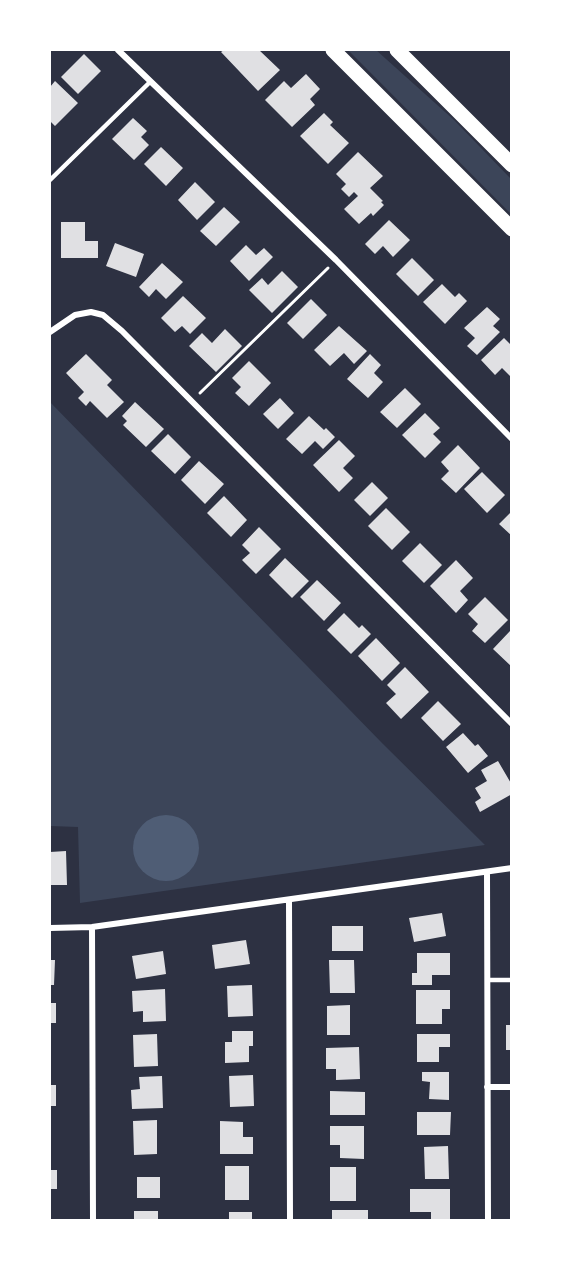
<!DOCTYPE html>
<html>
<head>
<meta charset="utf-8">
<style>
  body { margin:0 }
  #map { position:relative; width:561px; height:1270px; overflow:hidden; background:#2d3142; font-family:Rubik,sans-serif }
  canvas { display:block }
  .frame { position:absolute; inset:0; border:51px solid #fff; pointer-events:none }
</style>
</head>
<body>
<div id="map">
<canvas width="561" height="1270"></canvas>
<div class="frame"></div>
</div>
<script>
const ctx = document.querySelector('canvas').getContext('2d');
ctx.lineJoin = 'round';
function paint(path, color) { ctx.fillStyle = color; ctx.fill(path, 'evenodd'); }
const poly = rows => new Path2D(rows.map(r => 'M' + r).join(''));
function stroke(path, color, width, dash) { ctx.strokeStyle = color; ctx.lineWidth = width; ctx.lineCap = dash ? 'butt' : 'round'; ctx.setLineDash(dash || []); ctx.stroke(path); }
const green = poly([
  [348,50,376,50,454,120,511,179,511,214],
  [50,402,382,743,485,845,80,903,78,827,50,826]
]);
const water = poly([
  '133 848a33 33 0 1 1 66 0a33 33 0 1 1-66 0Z'
]);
const building = poly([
  [224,50,259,50,280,70,258,91,221,52],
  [84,54,101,71,78,94,61,77],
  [306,74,320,89,310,99,315,105,292,127,265,100,284,81,291,88],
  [55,81,78,103,55,126,50,121,50,87],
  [324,113,333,122,330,125,349,143,328,164,300,136],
  [133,118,147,131,141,137,149,145,134,160,112,139],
  [161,147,183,168,166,186,144,164],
  [358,152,383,176,370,188,383,201,381,202,384,205,373,216,371,213,359,224,344,209,358,196,354,192,349,197,341,189,346,184,336,174],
  [195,182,215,202,197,220,178,200],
  [224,207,240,222,216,246,200,231],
  [389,220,410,240,393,257,383,246,375,254,365,244],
  [61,222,85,222,85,241,98,241,98,258,61,258],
  [115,243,144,254,136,277,106,266],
  [246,245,256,255,264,248,273,257,249,281,230,261],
  [412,258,434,280,418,296,396,274],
  [162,263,183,282,166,299,156,289,149,297,139,287],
  [282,271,298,287,272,313,249,290,262,278,268,285],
  [442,284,455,297,459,293,467,301,445,324,423,302],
  [183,296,206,318,190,334,182,326,175,332,161,318],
  [311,299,327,315,303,339,287,323],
  [487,307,500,319,493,326,500,332,477,355,467,346,475,338,464,328],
  [339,326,367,351,354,364,344,353,330,366,314,350],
  [225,329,242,346,216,372,189,346,202,333,212,343],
  [504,338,512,346,510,376,502,368,495,375,481,360],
  [86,354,112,380,107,385,124,402,107,418,90,401,86,406,78,398,84,392,66,373],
  [370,354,381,365,374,373,383,382,368,398,347,379],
  [249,361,271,383,249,406,235,393,241,387,232,378],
  [405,388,421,404,397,428,380,412],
  [280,398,294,413,278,429,263,414],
  [135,402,164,429,146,447,123,425,127,421,122,416],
  [425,413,440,428,433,434,441,442,425,458,402,435],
  [309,416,324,430,326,428,335,437,323,449,315,441,302,454,286,439],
  [168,434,191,457,175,474,151,451],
  [339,440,355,456,343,468,353,478,339,492,313,465],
  [458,445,480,468,456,493,441,479,449,471,441,462],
  [199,461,224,484,205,504,181,480],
  [482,472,505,495,487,513,464,489],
  [372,482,388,498,370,516,354,500],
  [224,496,247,520,231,537,207,513],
  [386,508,410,532,392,550,368,526],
  [512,511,512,536,499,524],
  [259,527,281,549,256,574,242,560,250,553,242,545],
  [420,543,442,565,424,583,402,561],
  [285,558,309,581,292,598,269,575],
  [456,560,473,578,460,591,468,600,456,613,430,586],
  [317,580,341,603,324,621,300,597],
  [485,597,508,620,485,643,472,631,478,624,468,614],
  [344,613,359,628,362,625,371,634,351,654,327,630],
  [510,631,512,633,512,667,493,649],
  [376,638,400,663,382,681,358,656],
  [405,667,429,692,401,719,386,703,396,694,387,685],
  [438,701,461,724,443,741,421,718],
  [463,733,475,746,478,744,488,756,468,773,446,747],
  [498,761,512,785,512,794,480,812,475,802,481,798,475,788,487,781,481,770],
  [66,851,67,885,50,885,50,852],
  [442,913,446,936,414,942,409,918],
  [332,926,363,926,363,951,332,951],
  [246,940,250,964,215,969,212,945],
  [163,951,166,974,136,979,132,956],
  [417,953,450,953,450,975,432,975,432,985,412,985,412,973,417,973],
  [50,960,55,960,54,985,50,985],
  [329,960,354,960,355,993,330,993],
  [252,985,253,1016,228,1017,227,986],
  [165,989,166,1021,143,1022,143,1011,133,1012,132,991],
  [416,990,450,990,450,1009,442,1009,442,1024,416,1024],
  [50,1003,56,1003,56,1023,50,1023],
  [350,1005,350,1035,327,1035,327,1006],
  [506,1025,512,1025,512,1050,506,1050],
  [232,1031,253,1031,253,1046,249,1046,249,1062,225,1063,225,1042,232,1042],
  [157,1034,158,1066,134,1067,133,1035],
  [417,1034,450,1034,450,1047,439,1047,439,1062,417,1062],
  [359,1047,360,1079,336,1080,336,1069,326,1069,326,1048],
  [422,1072,449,1072,449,1100,429,1099,430,1082,422,1081],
  [253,1075,254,1106,230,1107,229,1076],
  [162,1076,163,1108,132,1109,131,1090,140,1089,139,1077],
  [50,1085,56,1085,56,1106,50,1106],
  [330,1091,365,1092,365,1115,330,1115],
  [417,1112,451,1112,450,1135,417,1135],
  [157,1120,157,1154,134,1155,133,1121],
  [220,1121,243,1122,243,1137,253,1137,253,1154,220,1154],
  [330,1126,364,1126,364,1159,340,1158,340,1145,330,1145],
  [448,1146,449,1179,425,1179,424,1147],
  [225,1166,249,1166,249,1200,225,1200],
  [330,1167,356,1167,356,1201,330,1201],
  [50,1170,57,1170,57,1189,50,1189],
  [137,1177,160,1177,160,1198,137,1198],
  [410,1189,450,1189,450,1220,431,1220,431,1212,410,1212],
  [332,1210,368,1210,368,1220,332,1220],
  [134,1211,158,1211,158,1220,134,1220],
  [229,1212,252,1212,252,1220,229,1220]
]);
const path = poly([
  [200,393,328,268]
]);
const service = poly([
  [50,180,150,82],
  [488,980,512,980]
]);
const minor = poly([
  [118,50,336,260,512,439],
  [50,332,75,315,91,312,103,315,122,331,512,724],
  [487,872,488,1220],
  [289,901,290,1220],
  [92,927,93,1220],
  [50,928,92,927,512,868],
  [487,1087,512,1087]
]);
const primary = poly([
  [333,50,512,229],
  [397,50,512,165]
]);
paint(green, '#3c4559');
paint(water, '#4f5d75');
paint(building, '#e0e0e3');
stroke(path, '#fff', 3);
stroke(service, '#fff', 4.5);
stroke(minor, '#fff', 6);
stroke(primary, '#fff', 15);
</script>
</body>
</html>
